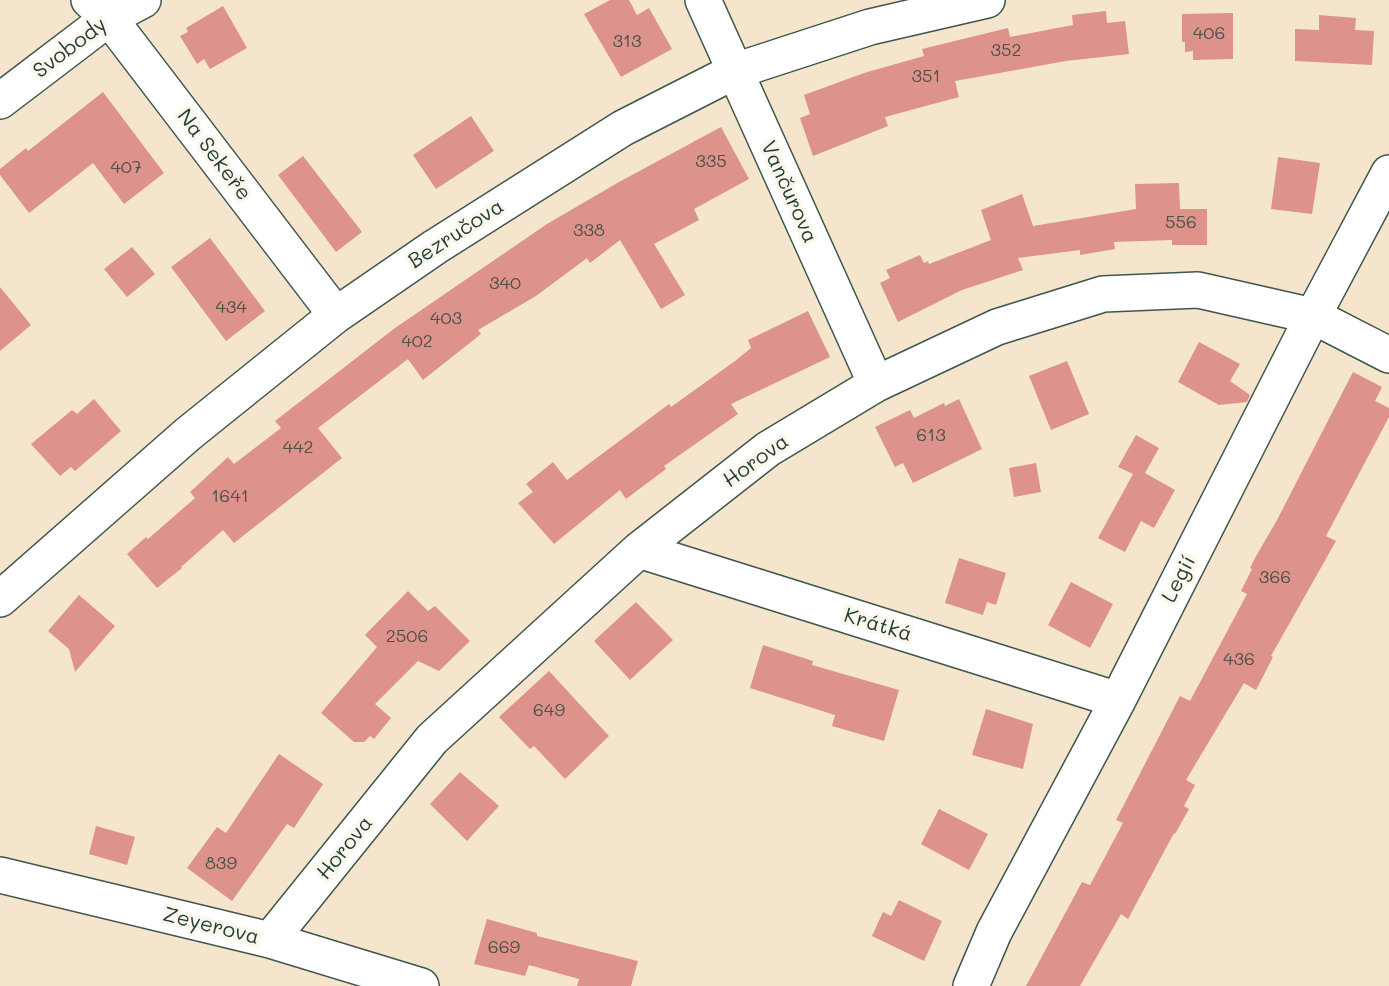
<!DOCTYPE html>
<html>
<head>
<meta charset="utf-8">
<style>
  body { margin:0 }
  canvas { display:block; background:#f5e5cc }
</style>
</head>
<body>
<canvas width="1389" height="986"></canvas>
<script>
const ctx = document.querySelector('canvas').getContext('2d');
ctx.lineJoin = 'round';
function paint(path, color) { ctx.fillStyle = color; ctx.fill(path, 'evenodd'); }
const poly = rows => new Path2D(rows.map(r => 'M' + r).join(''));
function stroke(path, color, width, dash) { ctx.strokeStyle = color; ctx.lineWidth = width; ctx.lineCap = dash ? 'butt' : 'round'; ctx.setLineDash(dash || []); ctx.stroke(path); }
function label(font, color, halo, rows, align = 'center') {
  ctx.font = font + ' Mali,sans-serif'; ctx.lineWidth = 7; ctx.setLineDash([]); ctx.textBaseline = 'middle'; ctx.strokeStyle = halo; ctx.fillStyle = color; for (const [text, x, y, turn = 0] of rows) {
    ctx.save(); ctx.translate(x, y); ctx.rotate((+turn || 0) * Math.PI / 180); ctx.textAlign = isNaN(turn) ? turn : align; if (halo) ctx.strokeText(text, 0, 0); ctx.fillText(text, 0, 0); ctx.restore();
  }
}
const building = poly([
  [610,0,629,0,637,15,649,8,672,49,621,77,584,14],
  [223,6,247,48,210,69,204,59,197,64,180,36,188,32,186,28],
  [1106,11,1107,23,1125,21,1129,54,1066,61,955,81,959,97,885,117,888,126,813,156,800,118,810,114,804,95,864,73,924,56,922,49,1008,28,1010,37,1073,25,1072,15],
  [1233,13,1233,59,1193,60,1193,51,1185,52,1185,42,1182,42,1182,14],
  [1319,15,1356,18,1355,30,1374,31,1372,65,1295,61,1295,29,1319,30],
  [103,92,164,173,124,204,93,163,29,213,0,175,0,169,26,148,28,151],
  [471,116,494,151,436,189,413,155],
  [721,127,749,179,694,209,699,220,654,244,685,295,661,309,620,240,590,263,587,258,536,296,478,330,481,334,423,380,408,359,318,428,342,458,234,543,223,530,181,567,182,568,157,588,127,554,146,537,148,539,195,498,190,492,228,457,234,464,281,428,275,421,395,328,547,224,619,182],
  [303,156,362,232,336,252,278,175],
  [1278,157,1320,163,1312,214,1271,209],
  [1179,183,1180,209,1207,209,1207,245,1172,245,1172,240,1114,242,1115,249,1080,255,1080,250,1018,258,1023,270,962,290,898,322,880,283,890,278,886,270,920,255,924,263,928,261,929,264,991,240,981,210,1022,194,1033,226,1136,209,1135,184],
  [210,238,265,311,226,341,171,267],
  [132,247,155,274,127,297,104,269],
  [0,287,31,325,0,351],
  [808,311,830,357,731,404,738,414,664,466,666,469,626,499,620,490,554,544,518,503,533,492,526,484,553,462,567,480,669,404,671,407,735,361,751,348,748,340],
  [1199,342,1240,364,1230,381,1250,395,1247,402,1219,405,1178,382],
  [1067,361,1089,414,1051,430,1029,376],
  [1353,372,1382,387,1375,401,1389,408,1389,417,1326,536,1336,541,1271,656,1273,657,1256,690,1244,683,1186,780,1195,785,1184,806,1189,809,1175,834,1174,833,1128,919,1121,914,1080,986,1026,986,1082,882,1090,885,1123,823,1116,820,1180,696,1190,701,1247,594,1241,591,1252,569,1250,568,1255,558,1277,520],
  [94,399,121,431,75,471,71,467,60,476,31,444,72,410,77,414],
  [959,399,982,449,913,483,903,463,895,467,875,427,910,410,914,418,944,403,945,406],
  [1136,435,1159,448,1145,473,1175,490,1154,528,1141,521,1125,552,1098,538,1133,474,1118,467],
  [1036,463,1041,492,1014,497,1009,468],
  [959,558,1006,573,996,605,987,602,983,615,945,603],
  [1071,582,1113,604,1090,648,1048,625],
  [408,591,428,611,435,606,470,641,439,671,418,661,375,704,391,718,374,739,370,736,364,742,354,742,321,713,377,647,365,635],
  [79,595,115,626,75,672,69,649,48,631],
  [636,602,673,640,630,680,594,641],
  [763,645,813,661,812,665,899,690,884,741,832,726,835,715,750,688],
  [549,671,609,736,565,779,534,746,530,749,499,717],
  [986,709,1033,724,1023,769,972,755],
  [279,754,323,784,294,828,287,824,232,901,187,868,217,827,226,833],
  [460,772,499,806,467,841,430,804],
  [939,809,988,834,969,870,921,844],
  [96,826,135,837,127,865,89,854],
  [899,900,942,921,924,961,872,936,883,912,891,916],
  [487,919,537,933,537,936,638,961,631,986,577,986,579,979,529,965,525,976,474,964]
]);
const minor = poly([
  [89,0,109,18,336,315],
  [703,0,876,384],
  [0,101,109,18,143,0],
  [639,550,1118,700],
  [0,599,188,434,336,315,435,247,623,128,735,71,870,27,987,0],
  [0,875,270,940,421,986],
  [270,940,432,739,639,550,768,449,876,384,997,327,1103,294,1198,290,1313,316,1389,355],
  [971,986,994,932,1118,700,1313,316,1389,173]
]);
const numberNames = [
  ["406",1209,33],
  ["313",627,41],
  ["352",1006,50],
  ["351",926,76],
  ["335",711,161],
  ["407",126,167],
  ["556",1181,222],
  ["338",589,230],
  ["340",505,283],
  ["434",231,307],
  ["403",446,318],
  ["402",417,341],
  ["613",931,435],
  ["442",298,447],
  ["1641",230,496],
  ["366",1275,577],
  ["2506",407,636],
  ["436",1239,659],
  ["649",549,710],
  ["839",221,863],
  ["669",504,947]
];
const streetNames = [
  ["Svobody",70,48,-37],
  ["Na Sekeře",214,155,53],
  ["Vančurova",789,192,66],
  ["Bezručova",456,234,-33],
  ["Horova",756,461,-36],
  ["Legií",1179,579,-63],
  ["Krátká",878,625,17],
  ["Horova",345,848,-51],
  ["Zeyerova",211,926,14]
];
paint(building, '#dd938c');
stroke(minor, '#3f564b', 38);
stroke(minor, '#fff', 35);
label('18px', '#4e524a', null, numberNames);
label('21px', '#1f3d34', '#fbf7ec', streetNames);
</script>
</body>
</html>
